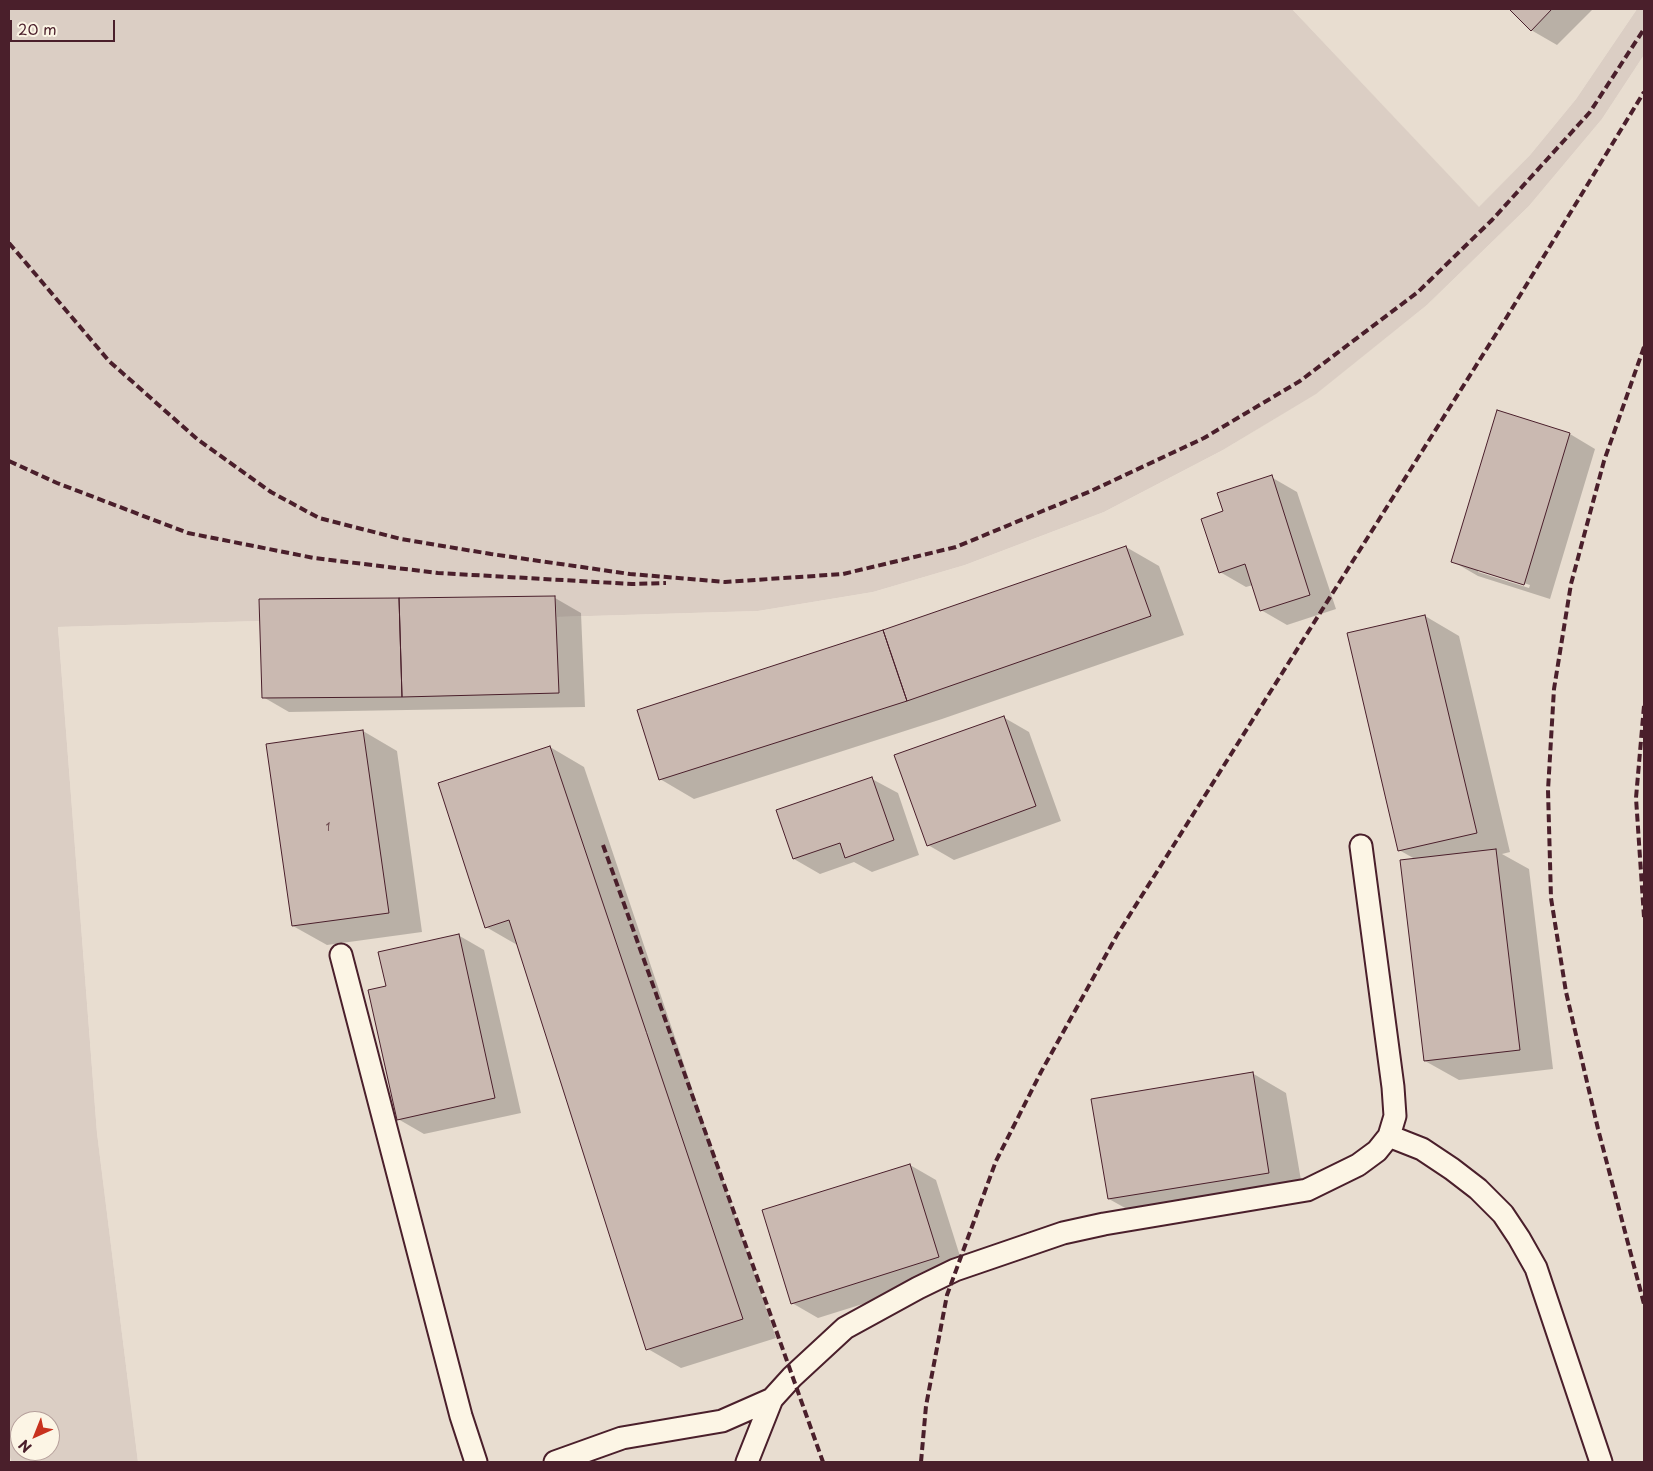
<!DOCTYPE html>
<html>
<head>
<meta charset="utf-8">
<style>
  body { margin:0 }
  #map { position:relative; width:1653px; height:1471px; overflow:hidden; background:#f5ecde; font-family:"Playpen Sans",sans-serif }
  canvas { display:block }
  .frame { position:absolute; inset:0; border:10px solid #4a1f2b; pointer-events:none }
  .north { position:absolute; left:10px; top:1411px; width:50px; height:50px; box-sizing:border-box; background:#fcf5e5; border:1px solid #b59f9b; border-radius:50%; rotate:224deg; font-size:14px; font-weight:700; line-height:20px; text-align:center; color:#4a1f2b }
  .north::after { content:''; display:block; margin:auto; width:18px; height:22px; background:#c8321e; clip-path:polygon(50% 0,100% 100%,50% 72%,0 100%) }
  .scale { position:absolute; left:10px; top:20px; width:105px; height:22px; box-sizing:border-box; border:2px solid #4a1f2b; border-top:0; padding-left:6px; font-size:15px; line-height:18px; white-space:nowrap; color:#4a1f2b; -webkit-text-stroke:4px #fcf5e5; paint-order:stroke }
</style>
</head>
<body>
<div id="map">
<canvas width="1653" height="1471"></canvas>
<div class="frame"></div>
<div class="north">N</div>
<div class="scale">20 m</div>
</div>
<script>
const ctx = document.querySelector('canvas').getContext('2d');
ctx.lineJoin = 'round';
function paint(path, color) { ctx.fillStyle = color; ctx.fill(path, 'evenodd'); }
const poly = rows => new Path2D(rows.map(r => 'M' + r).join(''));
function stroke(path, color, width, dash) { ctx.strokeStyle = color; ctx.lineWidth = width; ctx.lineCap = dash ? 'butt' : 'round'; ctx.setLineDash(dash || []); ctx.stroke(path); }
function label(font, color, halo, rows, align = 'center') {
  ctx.font = font + ' "Playpen Sans",sans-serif'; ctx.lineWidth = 5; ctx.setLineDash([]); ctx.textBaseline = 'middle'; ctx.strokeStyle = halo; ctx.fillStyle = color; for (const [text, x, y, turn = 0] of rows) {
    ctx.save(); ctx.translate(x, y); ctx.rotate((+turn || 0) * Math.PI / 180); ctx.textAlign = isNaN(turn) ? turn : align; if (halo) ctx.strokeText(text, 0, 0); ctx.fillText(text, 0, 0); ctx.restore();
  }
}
const built = poly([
  [1292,9,1637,9,1576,99,1530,155,1479,208],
  [1644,55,1644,1462,138,1462,97,1133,58,627,259,621,259,599,555,596,557,617,758,611,873,592,965,565,1104,512,1223,450,1316,393,1427,305,1529,206,1602,119]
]);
const green = poly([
  [9,9,1292,9,1479,207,1530,155,1576,99,1637,9,1644,9,1644,55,1602,119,1529,206,1427,305,1316,394,1223,450,1104,512,965,565,873,592,758,611,557,617,555,596,259,599,259,621,58,627,97,1133,138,1462,11,1462,9,1452],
  [20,1421,50,1421,50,1451,20,1451]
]);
const shadow = poly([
  [1510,9,1593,9,1557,45,1531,30],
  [1498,412,1570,434,1595,449,1550,599,1478,576,1452,561],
  [1478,569,1530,585,1529,588,1478,572],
  [1271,477,1297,492,1336,609,1287,625,1261,610,1253,585,1246,587,1220,572,1224,512],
  [1126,547,1159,566,1184,635,942,719,694,799,660,779,884,631],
  [555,598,581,613,585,707,289,712,263,697,260,600],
  [1425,616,1459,636,1510,852,1502,854,1529,869,1553,1069,1459,1080,1425,1061,1415,859,1399,850],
  [1003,717,1029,732,1061,821,954,860,928,845],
  [363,731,397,751,422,932,327,945,293,926],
  [550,747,584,767,776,1338,681,1368,648,1349,519,946,486,927],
  [872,779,898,793,919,855,872,872,854,862,820,874,794,859,778,811],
  [458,935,484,950,521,1113,424,1134,398,1119,388,987],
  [1252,1073,1286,1093,1303,1192,1143,1218,1109,1199],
  [910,1165,936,1180,965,1272,818,1318,792,1303]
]);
const building = poly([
  [1509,9,1552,9,1531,31,1509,9],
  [1497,410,1570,433,1524,585,1451,562,1497,410],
  [1272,475,1310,595,1260,611,1245,564,1219,573,1201,519,1223,511,1217,493,1272,475],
  [1126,546,1151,616,907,701,883,630,1126,546],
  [555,596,559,693,402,697,399,598,555,596],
  [399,598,402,697,262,698,259,599,399,598],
  [1425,615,1477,833,1398,851,1347,633,1425,615],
  [883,630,907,701,659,780,637,710,883,630],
  [1004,716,1036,806,927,846,894,755,1004,716],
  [363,730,389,913,292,926,266,744,363,730],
  [550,746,743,1319,646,1350,509,920,485,928,438,783,550,746],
  [872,777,894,840,845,858,840,843,793,859,776,810,872,777],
  [1496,849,1520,1050,1424,1061,1400,860,1496,849],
  [459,934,495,1098,397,1120,368,990,386,986,378,952,459,934],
  [1253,1072,1269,1173,1108,1199,1091,1099,1253,1072],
  [910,1164,939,1257,791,1304,762,1210,910,1164]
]);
const lane = poly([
  [341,955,461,1416,476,1462],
  [1389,1136,1422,1149,1452,1169,1478,1189,1503,1214,1519,1238,1536,1268,1601,1462],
  [555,1462,622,1438,722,1421,772,1399],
  [747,1462,772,1399,792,1377,845,1328,918,1288,955,1270,1063,1233,1104,1224,1307,1190,1358,1165,1377,1151,1389,1136,1395,1116,1393,1087,1361,846]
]);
const rail = poly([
  [9,243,109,361,197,439,271,492,319,518,401,539,491,554,630,574,725,582,843,574,956,547,1091,491,1204,438,1300,381,1418,292,1492,220,1590,112,1644,29],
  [1644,347,1604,461,1571,584,1554,689,1548,790,1551,898,1566,992,1598,1129,1644,1304],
  [9,461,57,483,188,533,314,558,438,573,632,584,666,583],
  [1644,706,1636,798,1644,917],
  [603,845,823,1462],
  [921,1462,926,1406,947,1295,996,1161,1041,1072,1117,935,1508,315,1644,92]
]);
const numberNames = [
  ["1",328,828]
];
paint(built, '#e8ddd0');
paint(green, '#dbcec4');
paint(shadow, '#0003');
paint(building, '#cab9b1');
stroke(building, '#4a1f2b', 1);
stroke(lane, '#4a1f2b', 25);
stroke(lane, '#fcf5e5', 21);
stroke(rail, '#4a1f2b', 4, [8, 4]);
label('10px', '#6a464c', null, numberNames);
</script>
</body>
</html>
